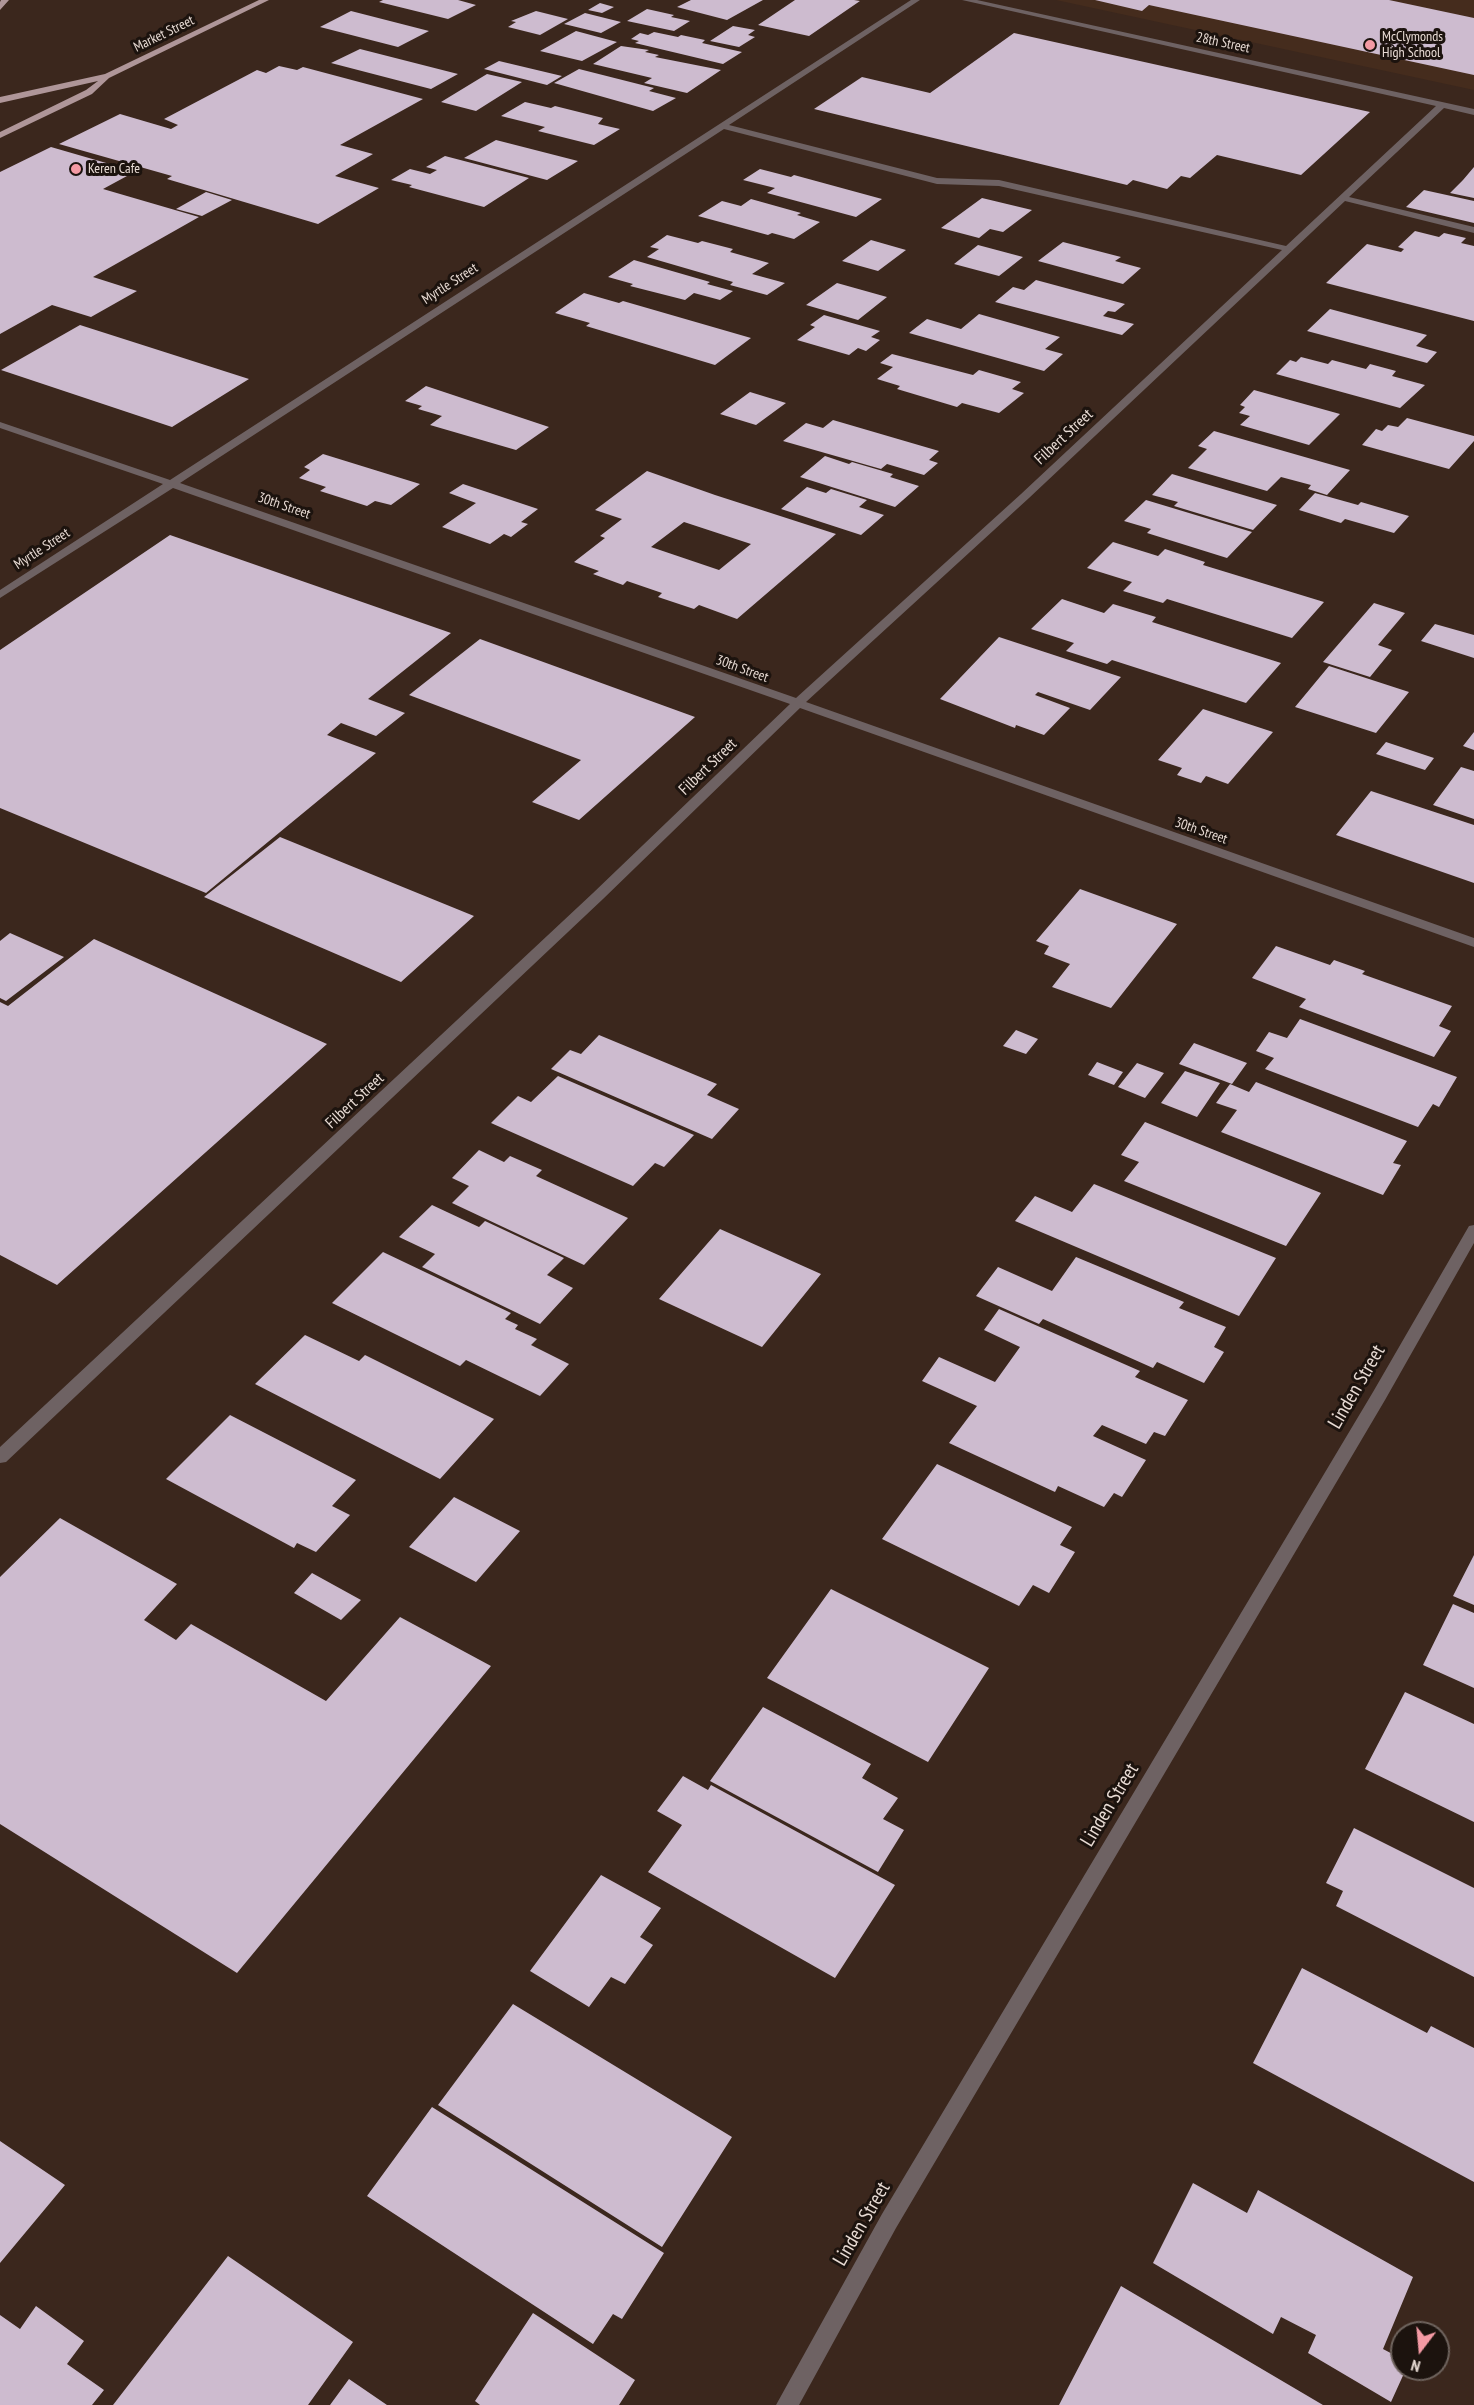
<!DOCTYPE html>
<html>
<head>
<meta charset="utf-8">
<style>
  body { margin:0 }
  #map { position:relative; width:1474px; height:2405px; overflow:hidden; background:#3b271d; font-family:"PT Sans Narrow",sans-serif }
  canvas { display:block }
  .north { position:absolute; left:1390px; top:2321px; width:60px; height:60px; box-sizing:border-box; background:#1c130e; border:2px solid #6e635d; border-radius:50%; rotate:196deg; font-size:16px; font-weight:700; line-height:24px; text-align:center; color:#e8dbd4 }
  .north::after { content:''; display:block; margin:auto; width:21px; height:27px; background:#f49aa4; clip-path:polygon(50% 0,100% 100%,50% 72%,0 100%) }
</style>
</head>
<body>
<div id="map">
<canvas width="1474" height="2405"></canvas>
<div class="north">N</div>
</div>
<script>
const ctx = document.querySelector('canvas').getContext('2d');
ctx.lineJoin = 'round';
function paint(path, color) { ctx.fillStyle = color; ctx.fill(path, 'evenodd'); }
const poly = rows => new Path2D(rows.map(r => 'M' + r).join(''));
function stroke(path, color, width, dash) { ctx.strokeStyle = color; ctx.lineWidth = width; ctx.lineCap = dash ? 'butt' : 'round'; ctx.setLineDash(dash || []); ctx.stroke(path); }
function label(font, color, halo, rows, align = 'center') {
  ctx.font = font + ' "PT Sans Narrow",sans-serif'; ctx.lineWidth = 6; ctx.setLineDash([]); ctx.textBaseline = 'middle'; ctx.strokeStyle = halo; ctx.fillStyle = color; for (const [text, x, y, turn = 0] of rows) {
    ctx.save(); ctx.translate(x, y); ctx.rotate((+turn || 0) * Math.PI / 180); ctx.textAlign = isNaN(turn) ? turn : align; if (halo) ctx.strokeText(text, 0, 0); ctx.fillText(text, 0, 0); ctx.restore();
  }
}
const built = poly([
  [1056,0,1474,0,1474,90]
]);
const building = poly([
  [383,0,458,0,476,5,448,19,379,2],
  [691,0,763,0,727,20,677,7],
  [795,0,854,0,860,1,809,36,758,25],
  [1095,0,1389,0,1474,18,1474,75,1149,5,1142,11],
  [600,3,614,7,602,13,588,10],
  [647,9,674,15,671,17,690,21,674,31,627,21],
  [351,11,429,31,398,47,320,27],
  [536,11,568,19,540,35,508,27,516,22,511,21],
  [585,13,621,22,601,33,564,24],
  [733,26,755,30,748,35,755,37,739,47,710,41],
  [576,31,617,42,582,61,540,51],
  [654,32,678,37,681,35,705,40,702,43,742,52,723,64,635,43,639,41,631,39,640,33,648,35],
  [1014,33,1288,94,1370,112,1301,175,1217,155,1190,178,1181,176,1167,189,1133,180,1127,185,814,109,862,77,930,93],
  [621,46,649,50,645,52,659,55,655,57,721,70,687,93,644,83,652,78,593,64],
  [360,49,458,74,431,89,331,63],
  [499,61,562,76,547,85,484,69],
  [279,66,297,70,303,67,423,99,340,145,373,154,335,176,379,188,318,224,167,179,172,176,59,144,120,114,171,129,178,125,164,119,257,70,266,73],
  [579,69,654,88,649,91,676,98,653,111,554,83],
  [487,74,522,82,476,111,441,102],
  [525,102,551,108,555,106,603,118,598,124,620,129,594,145,538,131,545,127,501,116],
  [496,140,578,161,547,180,464,158],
  [51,147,120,167,111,171,127,176,103,189,199,217,93,277,137,291,91,317,52,305,0,334,0,172],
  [445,156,529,178,484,207,409,187,412,185,391,180,410,169,430,174,437,170,426,167],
  [1474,167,1474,198,1450,193,1463,180],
  [760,169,791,177,794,175,882,199,856,217,767,193,775,188,743,180],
  [1424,190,1474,201,1474,223,1406,207],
  [206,192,232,200,202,216,176,209],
  [982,198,1032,210,1003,232,990,229,979,238,941,228],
  [751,199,801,213,797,215,820,222,794,239,772,233,768,235,698,216,722,201,741,206],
  [1415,231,1439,237,1444,233,1466,238,1461,243,1474,246,1474,321,1326,283,1367,244,1401,252,1404,249,1398,247],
  [667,235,698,243,702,241,733,249,730,252,769,263,752,274,785,283,767,295,730,285,733,282,647,257,659,249,650,247],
  [871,240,906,250,878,271,842,261],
  [1063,242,1121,257,1115,261,1141,268,1123,284,1038,261],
  [978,245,1023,257,999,276,954,264],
  [634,260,710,282,707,284,733,291,720,300,694,293,685,300,630,286,633,284,608,277],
  [1036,280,1125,304,1115,312,1108,311,1103,316,1134,324,1122,335,995,302,1013,287,1024,290],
  [837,283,887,297,858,320,806,305],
  [584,293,619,303,623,301,751,338,715,365,586,326,590,323,555,313],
  [1330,309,1427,335,1416,346,1437,352,1427,363,1307,331],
  [979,314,1060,337,1045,349,1063,354,1044,371,909,333,927,319,961,329],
  [824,315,880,331,871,337,880,340,866,351,858,348,849,355,797,340,815,327,810,325],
  [80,325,249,379,172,427,1,370],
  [892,354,973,375,979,370,1021,382,1012,389,1024,393,999,413,962,403,957,407,897,389,900,386,877,379,893,367,880,363],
  [1301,357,1328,364,1332,360,1366,369,1370,364,1396,371,1392,376,1425,385,1400,408,1276,374,1290,360,1296,362],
  [426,386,549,427,516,450,430,425,442,416,418,409,422,406,405,401],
  [1254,390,1340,414,1309,445,1240,425,1250,416,1239,413,1245,407,1240,405],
  [750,392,786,403,756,425,720,414],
  [1407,418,1474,436,1474,441,1449,469,1362,445,1376,429,1382,431,1388,425,1398,427],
  [833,420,939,451,929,460,938,463,924,475,887,464,881,469,783,441,806,423,823,428],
  [1214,431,1350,470,1327,495,1308,489,1311,485,1281,477,1267,491,1188,468,1207,449,1198,446],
  [323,454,420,484,391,505,375,501,367,506,320,491,326,487,299,478,310,470,304,467],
  [825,456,849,464,852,462,893,474,890,477,919,486,895,507,800,477],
  [647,471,715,495,836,534,737,619,699,605,694,609,658,597,662,593,627,581,623,585,593,574,599,571,574,562,605,538,600,536,622,519,595,510],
  [684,522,751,544,719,570,651,547],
  [1172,474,1277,505,1253,530,1174,506,1178,502,1152,495],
  [463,484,538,509,521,522,528,524,511,537,504,534,490,544,442,527,476,503,449,493],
  [807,487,826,493,831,489,867,500,859,507,884,515,861,535,781,509],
  [1315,493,1358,505,1361,502,1409,516,1394,533,1345,519,1341,523,1299,510],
  [1146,500,1252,532,1227,558,1147,533,1151,529,1124,521],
  [170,535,451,633,368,699,405,713,376,736,341,723,327,735,376,753,206,893,0,808,0,650],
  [1113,542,1158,556,1165,549,1205,562,1203,565,1324,602,1292,638,1167,599,1163,603,1123,591,1132,582,1087,568],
  [1062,599,1104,613,1113,604,1156,617,1152,622,1281,663,1246,703,1112,660,1107,664,1066,651,1074,643,1031,629],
  [1374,603,1405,613,1378,645,1392,650,1370,677,1323,662],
  [1435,624,1474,635,1474,658,1421,641],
  [999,637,1121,677,1090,710,1038,692,1035,695,1070,708,1044,735,1016,725,1015,728,940,699],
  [480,639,695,717,579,820,532,802,581,760,409,695],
  [1329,666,1409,692,1376,733,1295,707],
  [1203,709,1273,732,1228,784,1206,776,1201,783,1177,775,1182,768,1158,760],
  [1474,732,1474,750,1463,746],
  [1386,742,1434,758,1425,770,1376,754],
  [1461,767,1474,771,1474,819,1433,805],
  [1371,791,1474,825,1474,883,1336,835],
  [280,837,474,916,401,982,204,897],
  [1080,889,1177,924,1111,1008,1052,987,1070,964,1044,954,1049,946,1036,941],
  [10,933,64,957,6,1001,0,998,0,941],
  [94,939,327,1044,57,1285,0,1255,0,1002,8,1006],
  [1276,946,1330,965,1334,960,1365,971,1362,974,1452,1006,1439,1026,1451,1031,1434,1057,1299,1007,1306,999,1252,978],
  [1300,1019,1457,1077,1439,1107,1433,1104,1418,1127,1265,1069,1274,1058,1256,1051,1269,1032,1287,1038],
  [1016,1030,1038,1039,1026,1054,1003,1046],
  [599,1035,717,1084,707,1095,739,1109,712,1139,551,1069,570,1050,581,1054],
  [1194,1043,1247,1063,1232,1084,1179,1064],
  [1097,1062,1123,1072,1114,1085,1088,1075],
  [1137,1063,1164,1073,1145,1098,1118,1087],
  [1185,1071,1220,1083,1197,1117,1161,1103],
  [558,1076,694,1135,664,1167,655,1163,633,1186,491,1123,518,1096,531,1102],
  [1256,1082,1407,1141,1393,1163,1401,1165,1383,1195,1221,1132,1237,1110,1216,1103,1230,1084,1249,1092],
  [1145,1122,1321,1193,1286,1246,1124,1181,1139,1162,1121,1155],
  [479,1150,504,1162,510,1156,542,1170,536,1176,628,1218,584,1265,452,1203,469,1186,452,1178],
  [1094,1184,1276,1258,1239,1316,1015,1221,1035,1196,1072,1212],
  [432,1205,479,1227,485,1221,564,1258,547,1275,573,1288,540,1324,422,1267,435,1254,399,1237],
  [720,1229,821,1274,762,1347,659,1299],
  [383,1252,511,1313,505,1319,518,1325,515,1329,537,1339,531,1345,569,1364,540,1396,466,1360,460,1366,332,1303],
  [1076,1257,1184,1302,1179,1308,1226,1327,1214,1347,1224,1352,1204,1383,1157,1362,1153,1368,1043,1319,1039,1324,976,1296,998,1267,1052,1291],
  [999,1309,1140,1371,1135,1377,1188,1400,1165,1436,1154,1432,1146,1444,1102,1425,1093,1436,1146,1460,1122,1497,1114,1493,1104,1507,1058,1486,1055,1492,949,1443,977,1406,922,1381,939,1357,995,1382,1020,1347,984,1330],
  [305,1335,359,1361,365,1355,494,1419,440,1479,255,1384],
  [230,1415,356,1480,332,1506,350,1515,316,1552,297,1543,294,1548,166,1479],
  [937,1464,1072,1527,1060,1545,1075,1552,1049,1593,1033,1585,1019,1606,882,1539],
  [454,1497,520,1531,476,1582,409,1547],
  [60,1518,177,1584,144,1620,176,1640,191,1624,326,1701,400,1617,491,1666,237,1973,0,1824,0,1577],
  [1474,1555,1474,1605,1453,1596],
  [312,1573,361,1600,341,1620,294,1593],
  [831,1589,989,1668,928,1762,767,1678],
  [1453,1604,1474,1613,1474,1688,1423,1665],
  [1405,1692,1474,1724,1474,1822,1365,1769],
  [763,1707,871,1764,862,1778,898,1798,883,1819,904,1830,878,1872,710,1781],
  [683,1776,708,1790,711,1785,895,1885,835,1978,648,1872,682,1825,657,1811],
  [1354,1828,1474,1888,1474,1977,1336,1906,1343,1891,1326,1883],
  [601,1875,661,1908,640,1937,653,1945,625,1984,611,1977,589,2007,530,1971],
  [1302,1968,1427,2033,1431,2026,1474,2048,1474,2182,1253,2063],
  [513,2004,732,2137,662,2247,438,2105],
  [432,2107,664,2253,622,2319,613,2314,593,2344,367,2196],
  [0,2141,65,2185,0,2263],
  [1193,2183,1247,2213,1258,2190,1413,2277,1383,2349,1402,2359,1402,2369,1406,2369,1391,2402,1308,2353,1316,2335,1281,2317,1273,2334,1153,2263],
  [228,2256,353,2342,308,2405,113,2405],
  [1121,2286,1323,2405,1059,2405],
  [36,2306,84,2341,67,2364,104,2390,92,2405,0,2405,0,2315,20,2329],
  [533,2313,635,2380,619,2405,480,2405,475,2401],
  [349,2379,387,2405,330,2405]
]);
const minor = poly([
  [911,0,920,0,729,125,937,178,999,180,1286,246,1436,106,962,0,977,0,1474,109,1474,115,1444,108,1349,197,1474,227,1474,233,1345,201,1029,498,806,702,1474,938,1474,947,800,708,603,899,6,1462,0,1463,0,1447,593,893,790,704,173,488,0,598,0,590,163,484,0,428,0,422,170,480,911,0],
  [724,129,937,184,999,186,1282,250,1021,494,796,698,180,483,724,129],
  [1474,1225,1474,1243,1385,1400,896,2228,799,2405,776,2405,882,2214,1373,1392,1469,1226,1474,1225]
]);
const major = poly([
  [1,0,9,0,0,10,0,2,1,0],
  [259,0,269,0,109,78,92,94,0,138,0,132,86,90,98,81,0,103,0,97,105,74,259,0]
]);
const markers = [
  [1370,45,6,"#f49aa4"],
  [76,169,6,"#f49aa4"]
];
const farStreetnames = [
  ["Market Street",164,34,-26],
  ["28th Street",1223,43,12],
  ["Myrtle Street",450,284,-33],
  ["30th Street",284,506,19],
  ["Myrtle Street",42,549,-33],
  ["30th Street",742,669,20],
  ["30th Street",1201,831,19]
];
const farPoinames = [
  ["McClymonds",1382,37],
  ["High School",1382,53],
  ["Keren Cafe",88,169]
];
const streetNames = [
  ["Filbert Street",1064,437,-43],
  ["Filbert Street",708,767,-44],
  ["Filbert Street",355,1101,-43]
];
const nearStreetnames = [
  ["Linden Street",1357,1387,-60],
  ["Linden Street",1110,1805,-59],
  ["Linden Street",862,2224,-60]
];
paint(built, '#452c1d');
paint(building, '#cdbbcf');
paint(minor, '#6e6263');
paint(major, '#af9699');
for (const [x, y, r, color] of markers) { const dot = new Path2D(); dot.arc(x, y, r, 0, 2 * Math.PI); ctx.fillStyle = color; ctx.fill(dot); stroke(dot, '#1c130e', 2); }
label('14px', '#e8dbd4', '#1c130e', farStreetnames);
label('14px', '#e8dbd4', '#1c130e', farPoinames, 'left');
label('16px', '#e8dbd4', '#1c130e', streetNames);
label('20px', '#e8dbd4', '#1c130e', nearStreetnames);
</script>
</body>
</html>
